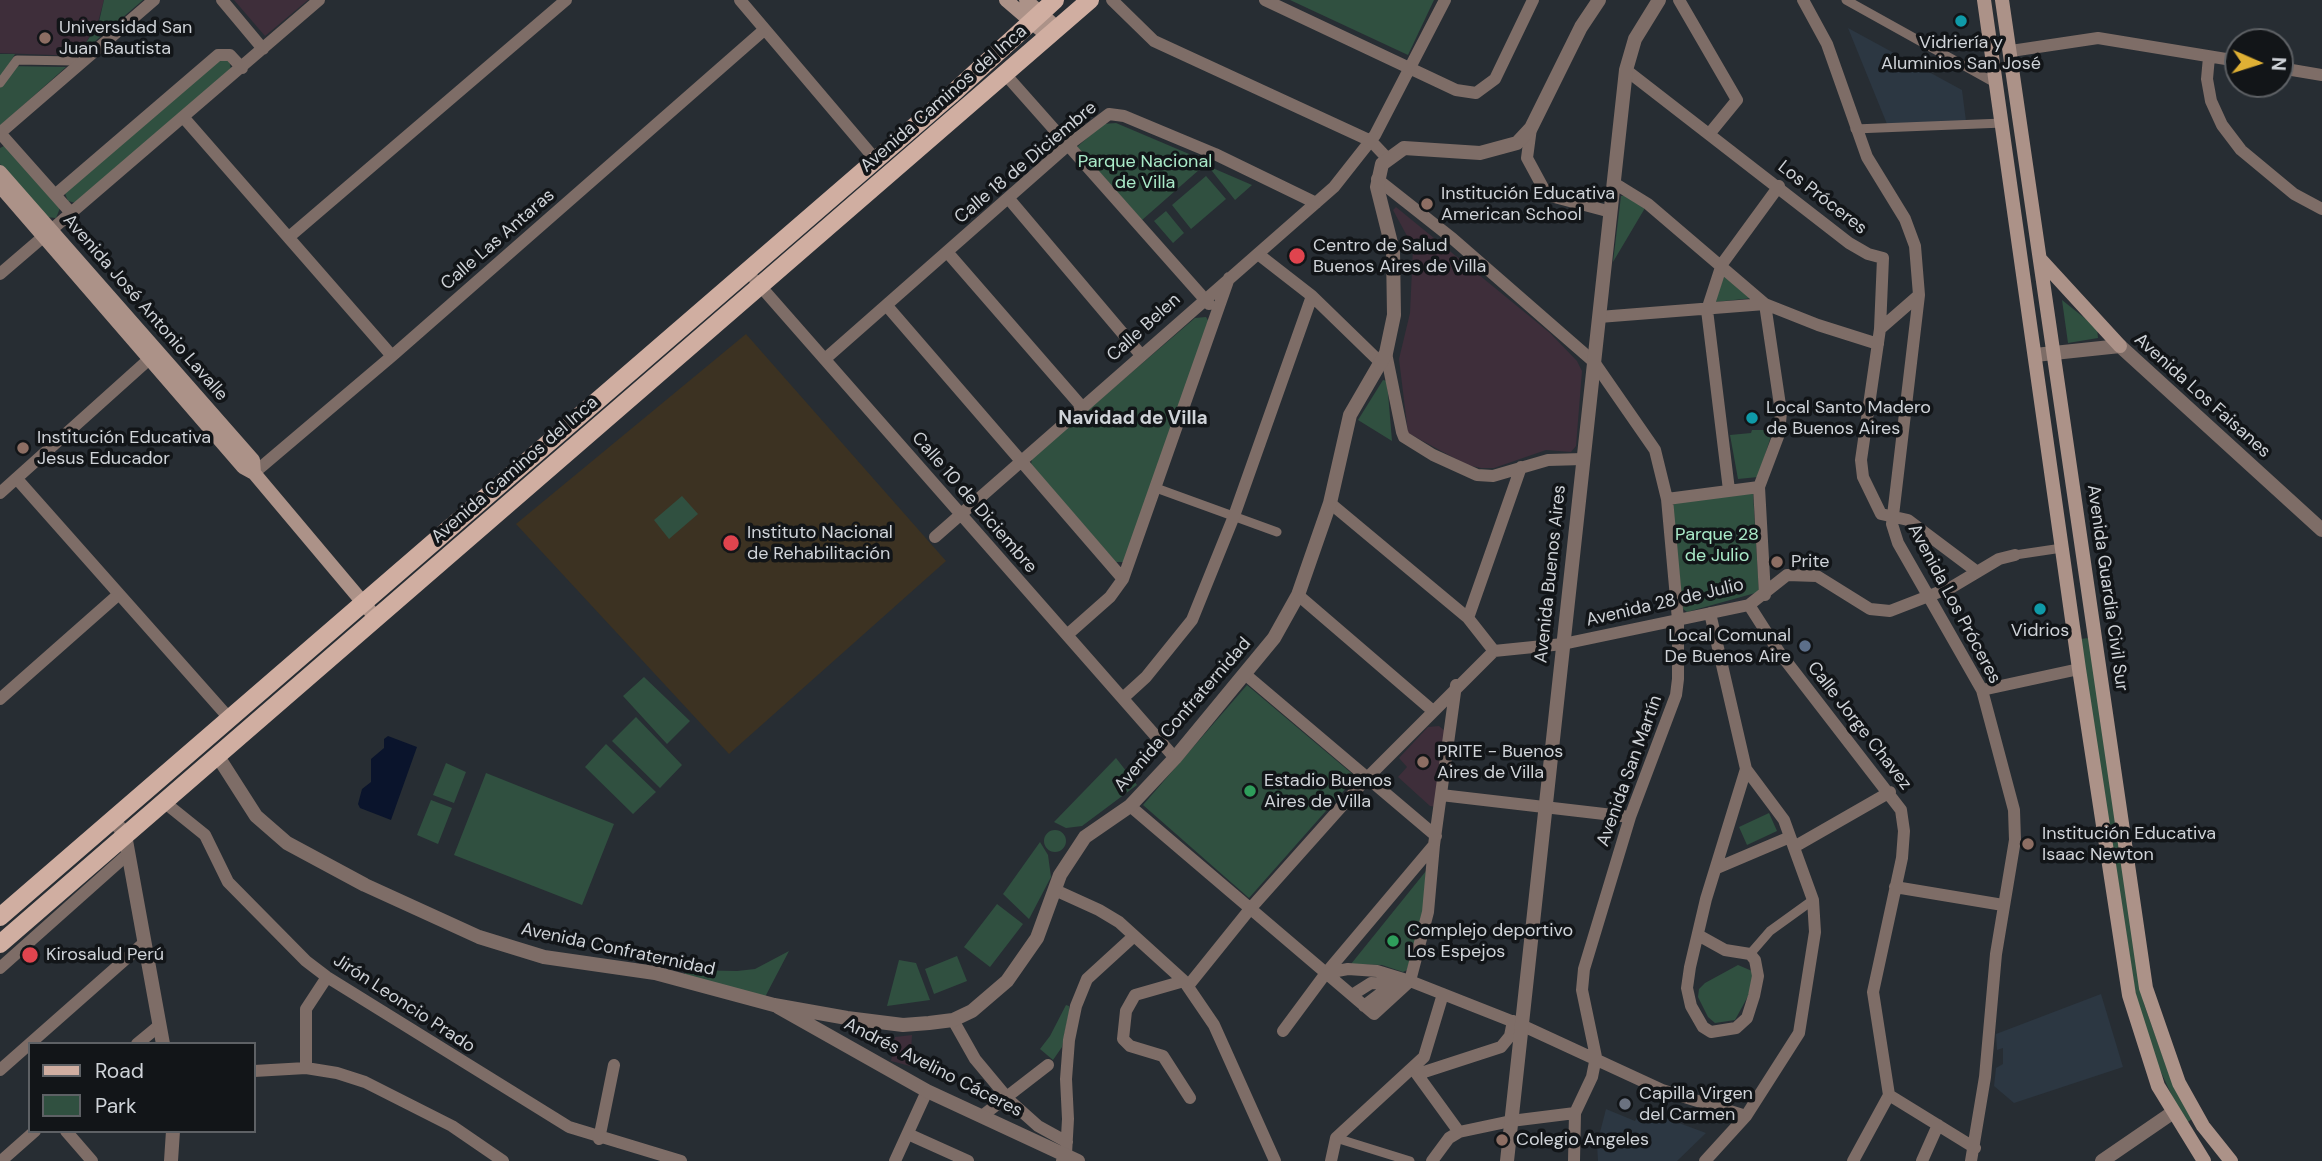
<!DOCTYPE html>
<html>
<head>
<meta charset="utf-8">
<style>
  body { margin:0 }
  #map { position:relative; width:2322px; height:1161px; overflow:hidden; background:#272d33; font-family:"DM Sans",sans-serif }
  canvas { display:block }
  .legend { position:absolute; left:28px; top:1042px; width:228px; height:91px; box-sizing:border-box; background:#121518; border:2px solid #5e6165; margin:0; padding:9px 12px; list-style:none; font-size:21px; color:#cfd3d8 }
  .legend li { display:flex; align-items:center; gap:14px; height:35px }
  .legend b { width:35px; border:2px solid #5e6165 }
  .north { position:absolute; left:2224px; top:28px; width:70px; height:70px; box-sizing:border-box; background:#121518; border:2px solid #5e6165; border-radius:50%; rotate:93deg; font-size:19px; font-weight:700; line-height:28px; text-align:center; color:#cfd3d8 }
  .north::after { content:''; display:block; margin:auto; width:24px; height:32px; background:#dfb034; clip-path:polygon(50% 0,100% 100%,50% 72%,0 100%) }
</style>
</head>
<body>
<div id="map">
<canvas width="2322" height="1161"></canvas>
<ul class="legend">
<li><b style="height:9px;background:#d0aea1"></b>Road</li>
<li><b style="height:19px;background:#305040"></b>Park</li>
</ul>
<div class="north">N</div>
</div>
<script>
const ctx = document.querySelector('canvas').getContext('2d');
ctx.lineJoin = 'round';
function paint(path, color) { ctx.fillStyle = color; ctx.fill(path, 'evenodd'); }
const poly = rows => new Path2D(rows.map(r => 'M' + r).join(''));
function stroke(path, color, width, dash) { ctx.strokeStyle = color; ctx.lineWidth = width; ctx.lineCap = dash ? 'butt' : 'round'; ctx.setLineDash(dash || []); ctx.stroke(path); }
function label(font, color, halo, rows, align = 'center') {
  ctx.font = font + ' "DM Sans",sans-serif'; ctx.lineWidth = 7; ctx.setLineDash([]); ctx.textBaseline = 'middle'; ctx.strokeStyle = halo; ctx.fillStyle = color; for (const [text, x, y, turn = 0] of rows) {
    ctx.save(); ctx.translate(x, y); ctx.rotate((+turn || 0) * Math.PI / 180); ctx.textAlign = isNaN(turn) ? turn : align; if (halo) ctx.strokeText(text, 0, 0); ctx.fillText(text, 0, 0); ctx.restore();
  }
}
const built = poly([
  [1848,28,1962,90,1966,121,1889,129],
  [2101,994,2123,1067,2014,1103,1994,1086,1996,1068,2003,1064,2003,1048,1997,1050,1996,1034],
  [1606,1109,1635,1121,1641,1109,1706,1133,1677,1161,1598,1161,1597,1144]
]);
const education = poly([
  [0,0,104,0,98,22,78,56,0,53],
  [234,0,308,0,265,36],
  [1396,207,1550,333,1577,361,1582,371,1576,446,1571,452,1546,450,1494,468,1481,468,1467,465,1408,433,1399,359,1410,313,1413,247,1393,210],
  [1439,726,1445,731,1436,807,1430,806,1398,777,1407,767,1399,758,1428,727],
  [912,1035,910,1066,891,1061,895,1037]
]);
const medical = poly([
  [746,334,946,561,729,754,516,524]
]);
const green = poly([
  [104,0,143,0,78,56,99,22],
  [1290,0,1434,0,1408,55],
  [0,54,15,54,8,66,66,67,0,126],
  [229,60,231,69,76,203,68,201,64,191,215,61],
  [1116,123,1208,162,1142,220,1077,147,1103,124],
  [6,145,60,208,56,218,46,217,0,164,0,148],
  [1208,166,1252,185,1235,200],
  [1206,176,1226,199,1191,229,1172,205],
  [1627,195,1645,208,1613,262,1621,196],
  [1166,211,1184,233,1173,243,1154,221],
  [1724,276,1753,298,1715,302],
  [2062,300,2097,328,2098,338,2068,343],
  [1206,317,1209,322,1126,562,1116,562,1031,465,1032,458,1195,318],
  [1383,380,1387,381,1392,441,1358,420],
  [1752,430,1764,430,1771,436,1758,477,1738,479,1730,435,1751,433],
  [1753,493,1759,592,1687,612,1683,609,1672,507,1675,503],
  [682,496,698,514,669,539,654,520],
  [2089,638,2144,1004,2170,1077,2192,1119,2185,1124,2148,1044,2137,1004,2080,639],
  [644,677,690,721,667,744,623,696],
  [1247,685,1356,777,1249,898,1143,805],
  [636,717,682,765,660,788,612,741],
  [606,744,656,792,633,814,585,767],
  [1116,758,1137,785,1082,826,1066,828,1054,822],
  [446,763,466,772,454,803,433,795],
  [486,773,614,824,582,905,454,855],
  [431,800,452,808,438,844,417,835],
  [1769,813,1777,831,1747,845,1739,827],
  '1044 841a11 11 0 1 1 22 0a11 11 0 1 1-22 0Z',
  [1040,842,1048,855,1051,877,1029,919,1003,894],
  [1426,871,1423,917,1407,970,1403,972,1382,965,1351,964],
  [997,904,1023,924,990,967,964,947],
  [789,951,765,997,684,977,686,970,737,971,755,969],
  [957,956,967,981,934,994,925,969],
  [899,960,916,963,930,1000,887,1006],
  [1738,965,1752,971,1753,987,1735,1020,1715,1023,1708,1017,1698,997,1699,989,1705,983],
  [1066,1005,1069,1006,1069,1012,1062,1047,1053,1060,1040,1049,1050,1036]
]);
const water = poly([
  [388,736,417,747,391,820,360,808,358,804,362,789,371,782,371,759,384,748,384,739]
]);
const pedestrian = poly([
  [1846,0,1997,84],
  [0,83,17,60,75,61,78,65],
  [1855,129,2003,123],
  [1156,488,1277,532],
  [2015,555,2062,548],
  [1750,954,1770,931,1813,900],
  [1336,1138,1410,1161]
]);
const minor = poly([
  [222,0,263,49],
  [740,0,875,159],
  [1112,0,1154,41,1371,141,1387,158],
  [1265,0,1456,90,1476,93,1495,79,1533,0],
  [1679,0,1737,100,1710,133],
  [1803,0,1827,44,1867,157,1905,219,1915,246,1919,295,1892,524,1898,543,1982,690,2014,810,2015,840,1996,954,1985,1077,1971,1161],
  [2011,51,2098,38,2238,61],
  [2209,57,2207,79,2211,101,2222,125,2241,150,2294,194,2322,209],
  [2280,68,2322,75],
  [1626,70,1849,243,1868,254,1883,258,1880,329,1861,460,1863,477,1881,514,1908,520,1976,571],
  [1005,74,1209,304],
  [184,118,392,356],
  [1531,128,1527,158,1547,195,1611,212],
  [1377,179,1453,239,1594,362,1655,450,1667,499,1678,620,1678,679,1676,695,1630,817,1584,969,1582,990,1596,1057,1592,1077,1575,1113,1574,1161],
  [1614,183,1648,204,1765,304,1781,412,1779,434,1759,487,1765,595],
  [56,194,218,55,230,55,242,68],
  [1009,199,1141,355],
  [72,214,0,133,154,0],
  [289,237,566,0],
  [948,253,1082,407],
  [1258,254,1312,296,1381,363],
  [0,274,319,0],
  [755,280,1175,758],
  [887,306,1123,579],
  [1599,317,1765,304,1818,325,1878,344],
  [1880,329,1919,295],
  [1386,353,1402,432,1404,437,1433,455,1477,475,1493,476,1548,460,1583,459],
  [825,359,1067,146,1109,114,1124,116,1215,154,1316,203],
  [254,473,392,356,764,30],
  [17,479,229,718],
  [1729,490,1707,310,1722,264,1779,186],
  [0,493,156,353],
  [1667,499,1759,487],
  [1330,503,1468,618,1494,651],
  [935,537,1334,187,1375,135,1445,0],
  [1298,595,1433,711],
  [1749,605,1779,652,1901,810,1904,831,1902,858,1873,992,1889,1095,1853,1161],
  [1468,618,1521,467],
  [1067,635,1110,597,1123,579,1229,278],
  [1246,675,1436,836],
  [1982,690,2079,669],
  [1123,698,1146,677,1192,620,1234,516,1312,296],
  [0,699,119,594],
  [1441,795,1630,817],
  [164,802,205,835,228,882,306,961,327,977,569,1127,681,1161],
  [1130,806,1374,1014,1410,981],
  [1794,847,1890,792],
  [1717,868,1790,837],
  [1895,887,2003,905],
  [1055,890,1099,910,1119,922,1184,981,1214,1025,1275,1161],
  [1698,935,1725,950,1750,954,1755,960,1758,976,1754,996,1747,1018,1736,1028,1711,1032,1703,1027,1691,1006,1687,988,1690,967,1706,899,1746,769],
  [0,968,128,854],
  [1326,973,1348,969,1377,971,1410,981,1519,1024,1662,1090,1746,1116],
  [1184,981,1135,995,1126,1011,1123,1039,1130,1046,1163,1056,1190,1098],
  [1410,981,1428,912,1434,845,1456,685],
  [1188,986,1250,909,1366,779,1494,651,1563,644,1749,605,1787,575,1817,576,1870,609,1890,611,1952,587,1999,559,2015,555],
  [1352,995,1371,983,1393,984],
  [1364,1006,1393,984,1406,982],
  [953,1020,975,1059,1010,1101,1038,1126,1067,1142],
  [1283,1031,1326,973,1434,845],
  [137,1044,160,1025],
  [306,1068,306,1009,327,977],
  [0,1070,145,942],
  [1414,1070,1459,1132],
  [254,1071,306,1068,337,1073,365,1082,452,1126,503,1161],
  [1418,1074,1501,1047,1510,1036,1513,1021],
  [1889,1095,1975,1148],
  [982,1116,1048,1065],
  [66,1131,92,1161],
  [908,1134,968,1161],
  [599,1139,614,1065],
  [1,1161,35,1131],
  [895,1161,927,1091],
  [1062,1161,1066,1154,1068,1119,1066,1079,1069,1040,1076,1006,1087,979,1134,936],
  [1331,1161,1336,1138,1424,1057,1443,994],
  [1432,1161,1449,1138,1459,1132,1511,1121,1575,1113],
  [1705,1161,1746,1116,1799,1033,1815,932,1813,900,1784,820,1746,769,1710,613],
  [1922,1161,1938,1125]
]);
const tertiary = poly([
  [2035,355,2120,346,2322,530],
  [217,755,256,816,287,843,365,885,479,937,544,957,655,973,774,1005,847,1018,903,1025,929,1023,953,1020,972,1011,1007,981,1037,938,1060,875,1085,837,1130,806,1175,758,1274,638,1298,595,1330,503,1350,415,1386,353,1394,315,1393,251,1377,187,1382,164,1404,148,1480,153,1517,143,1531,128,1581,27,1599,0],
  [113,819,125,835,163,1044],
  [778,1007,927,1091,1078,1161],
  [171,1161,173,1131],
  [1507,1161,1626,70,1635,39,1659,0],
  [2102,1161,2172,1113]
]);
const secondary = poly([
  [1006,0,1049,37],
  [1026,0,1058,29],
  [1984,0,2079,669,2129,995,2158,1086,2204,1161],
  [2002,0,2146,988,2179,1083,2203,1126,2231,1161],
  [0,172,253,460,254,473],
  [0,186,243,467,254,473,376,618],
  [2041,260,2120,346]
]);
const primary = poly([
  [0,917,951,95,1055,0],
  [0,944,1090,0]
]);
const markers = [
  [1961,21,7,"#0f9aa8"],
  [45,38,7,"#8d6e63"],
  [1427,204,7,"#8d6e63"],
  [1297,256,9,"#e0444e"],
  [1752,418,7,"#0f9aa8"],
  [23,448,7,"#8d6e63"],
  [731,543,9,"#e0444e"],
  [1777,562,7,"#8d6e63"],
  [2040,609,7,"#0f9aa8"],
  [1805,646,7,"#5c6f8a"],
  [1423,762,7,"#8d6e63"],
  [1250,791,7,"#2e9e5b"],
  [2028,844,7,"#8d6e63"],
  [1393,941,7,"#2e9e5b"],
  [30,955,9,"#e0444e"],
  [1625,1104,7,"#6b7280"],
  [1502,1140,7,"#8d6e63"]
];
const poiNames = [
  ["Universidad San",59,28],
  ["Juan Bautista",59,49],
  ["Vidriería y",1961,43,"center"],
  ["Aluminios San José",1961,64,"center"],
  ["Institución Educativa",1441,194],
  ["American School",1441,215],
  ["Centro de Salud",1313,246],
  ["Buenos Aires de Villa",1313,267],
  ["Local Santo Madero",1766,408],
  ["de Buenos Aires",1766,429],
  ["Institución Educativa",37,438],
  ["Jesus Educador",37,459],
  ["Instituto Nacional",747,533],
  ["de Rehabilitación",747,554],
  ["Prite",1791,562],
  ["Vidrios",2040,631,"center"],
  ["Local Comunal",1791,636,"right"],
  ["De Buenos Aire",1791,657,"right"],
  ["PRITE - Buenos",1437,752],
  ["Aires de Villa",1437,773],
  ["Estadio Buenos",1264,781],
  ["Aires de Villa",1264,802],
  ["Institución Educativa",2042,834],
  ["Isaac Newton",2042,855],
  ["Complejo deportivo",1407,931],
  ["Los Espejos",1407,952],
  ["Kirosalud Perú",46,955],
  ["Capilla Virgen",1639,1094],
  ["del Carmen",1639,1115],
  ["Colegio Angeles",1516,1140]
];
const streetNames = [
  ["Avenida Caminos del Inca",944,99,-41],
  ["Calle 18 de Diciembre",1026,163,-40],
  ["Los Próceres",1822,198,38],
  ["Calle Las Antaras",498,240,-41],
  ["Avenida José Antonio Lavalle",145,308,49],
  ["Calle Belen",1144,328,-42],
  ["Avenida Los Faisanes",2202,396,42],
  ["Avenida Caminos del Inca",515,470,-41],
  ["Calle 10 de Diciembre",974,503,49],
  ["Avenida Buenos Aires",1551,574,-84],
  ["Avenida Guardia Civil Sur",2107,588,82],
  ["Avenida 28 de Julio",1665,603,-13],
  ["Avenida Los Próceres",1954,604,62],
  ["Avenida Confraternidad",1183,715,-49],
  ["Calle Jorge Chavez",1859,726,52],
  ["Avenida San Martín",1630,771,-70],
  ["Avenida Confraternidad",618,950,12],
  ["Jirón Leoncio Prado",404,1004,33],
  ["Andrés Avelino Cáceres",933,1068,27]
];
const parkNames = [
  ["Parque Nacional",1145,162],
  ["de Villa",1145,183],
  ["Parque 28",1717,535],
  ["de Julio",1717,556]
];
const neighbourhoodNames = [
  ["Navidad de Villa",1133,419]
];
paint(built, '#2c3742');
paint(education, '#3e2e3a');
paint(medical, '#3c3222');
paint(green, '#305040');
paint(water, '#0a142c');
stroke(pedestrian, '#7e6d67', 9);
stroke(minor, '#7e6d67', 12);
stroke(tertiary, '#7e6d67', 14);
stroke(secondary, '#ac9288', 14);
stroke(primary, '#d0aea1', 18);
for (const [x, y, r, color] of markers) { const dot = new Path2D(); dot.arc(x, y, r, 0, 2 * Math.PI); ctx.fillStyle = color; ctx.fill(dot); stroke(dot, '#121518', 2.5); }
label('18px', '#cfd3d8', '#121518', poiNames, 'left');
label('18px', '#cfd3d8', '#121518', streetNames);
label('18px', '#a9eac8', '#121518', parkNames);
label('bold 19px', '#cfd3d8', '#121518', neighbourhoodNames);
</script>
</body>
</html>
